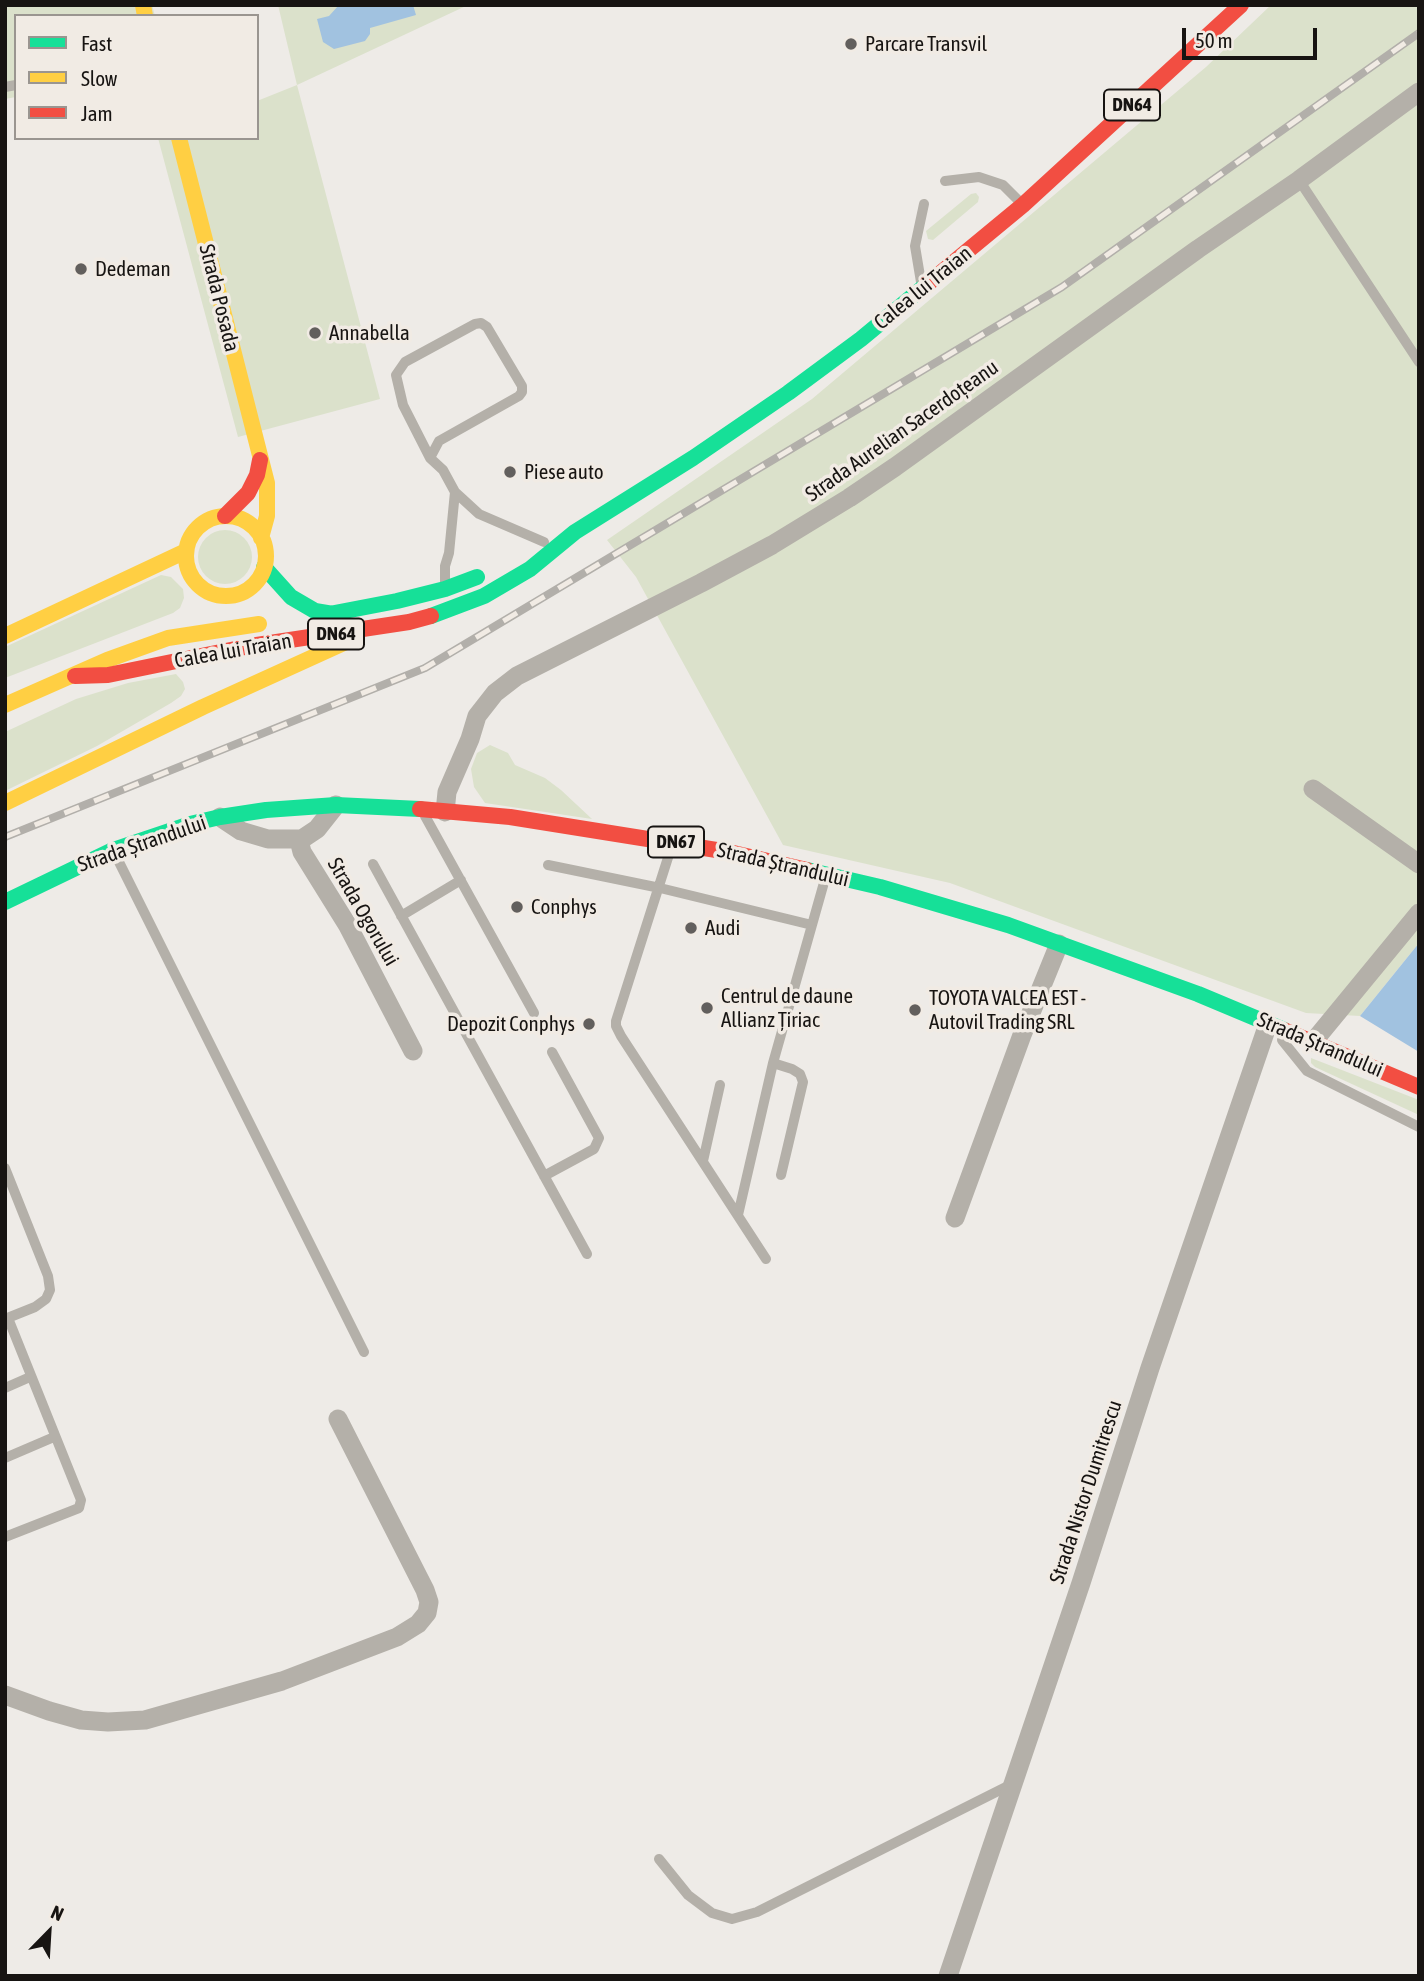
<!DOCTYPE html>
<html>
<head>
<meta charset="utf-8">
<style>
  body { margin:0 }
  #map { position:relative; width:1424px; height:1981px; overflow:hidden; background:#eeebe7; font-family:"Asap Condensed",sans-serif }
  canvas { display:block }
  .frame { position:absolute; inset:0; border:7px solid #171412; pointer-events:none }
  .legend { position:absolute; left:14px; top:14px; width:245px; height:126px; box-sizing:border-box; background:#f1ebe4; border:2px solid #9a9590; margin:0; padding:9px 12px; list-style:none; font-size:21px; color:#171412 }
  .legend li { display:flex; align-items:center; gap:14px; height:35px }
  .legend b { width:35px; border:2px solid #9a9590 }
  .north { position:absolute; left:14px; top:1897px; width:70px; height:70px; -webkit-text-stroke:5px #f1ebe4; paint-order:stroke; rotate:24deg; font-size:19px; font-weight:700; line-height:28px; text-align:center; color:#171412 }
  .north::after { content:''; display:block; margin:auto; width:24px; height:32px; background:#171412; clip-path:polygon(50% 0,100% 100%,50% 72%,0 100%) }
  .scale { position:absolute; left:1182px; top:28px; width:135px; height:32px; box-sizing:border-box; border:4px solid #171412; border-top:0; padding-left:9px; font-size:21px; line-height:24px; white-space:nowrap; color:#171412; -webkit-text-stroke:5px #f1ebe4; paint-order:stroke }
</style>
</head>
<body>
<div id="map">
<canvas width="1424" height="1981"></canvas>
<div class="frame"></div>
<ul class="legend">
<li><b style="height:9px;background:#16e098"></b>Fast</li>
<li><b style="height:9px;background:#ffcf43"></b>Slow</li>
<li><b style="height:9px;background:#f24e42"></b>Jam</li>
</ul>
<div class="north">N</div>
<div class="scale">50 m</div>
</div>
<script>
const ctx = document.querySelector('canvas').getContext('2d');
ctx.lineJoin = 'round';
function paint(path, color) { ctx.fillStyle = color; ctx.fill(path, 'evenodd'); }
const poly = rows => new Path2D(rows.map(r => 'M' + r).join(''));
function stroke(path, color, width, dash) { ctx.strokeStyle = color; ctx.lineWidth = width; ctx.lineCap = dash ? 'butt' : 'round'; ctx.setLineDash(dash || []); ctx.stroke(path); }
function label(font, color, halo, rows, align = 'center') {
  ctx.font = font + ' "Asap Condensed",sans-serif'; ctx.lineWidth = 7; ctx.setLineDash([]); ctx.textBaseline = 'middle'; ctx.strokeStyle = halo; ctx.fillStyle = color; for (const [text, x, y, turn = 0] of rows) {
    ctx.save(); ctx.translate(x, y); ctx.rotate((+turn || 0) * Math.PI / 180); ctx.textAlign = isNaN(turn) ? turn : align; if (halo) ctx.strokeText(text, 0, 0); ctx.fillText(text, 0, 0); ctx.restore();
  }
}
const green = poly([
  [5,5,152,5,155,16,16,16,16,97,5,99],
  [278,5,468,5,297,85,380,399,238,437,158,138,257,138,257,101,297,85],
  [1271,5,1419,5,1419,943,1360,1016,1306,1013,950,883,783,845,636,577,607,540,812,399,1206,67],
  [976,193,979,197,978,202,933,240,928,239,926,231,971,194],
  '198 557a27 27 0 1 1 54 0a27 27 0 1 1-54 0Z',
  [161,575,171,577,183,589,184,598,180,608,173,613,5,678,5,647],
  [176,674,183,682,185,689,181,696,171,703,97,746,5,791,5,732,76,699,128,683],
  [490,745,508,753,515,765,545,778,561,790,592,819,485,803,474,787,471,769,477,753],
  [1311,1058,1419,1100,1419,1115,1315,1067,1311,1063]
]);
const water = poly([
  [339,5,413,5,416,15,370,28,370,34,365,41,334,49,323,42,317,19,329,16],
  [1419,943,1419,1052,1360,1016]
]);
const lane = poly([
  [5,87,16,85],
  [1299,180,1419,362],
  [945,181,979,177,1003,185,1020,202],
  [921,282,915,246,924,204],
  [430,458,439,441,519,396,522,392,522,386,487,327,481,323,475,324,405,362,396,375,403,405,430,458,443,470,455,492,479,514,544,542],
  [445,585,445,566,449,553,455,492],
  [425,816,534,1013],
  [672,845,616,1021,616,1026,621,1036,766,1259],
  [115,854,364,1352],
  [373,864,587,1254],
  [548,865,660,888,812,925,825,879],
  [401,916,461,880],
  [1282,1040,1307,1071,1419,1127],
  [773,1063,792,1069,800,1074,803,1082,781,1175],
  [703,1161,720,1085],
  [5,1168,48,1276,50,1290,46,1299,35,1307,5,1319],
  [544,1176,594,1149,599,1138,552,1052],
  [738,1215,773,1063,812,925],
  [5,1388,30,1377],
  [5,1458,54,1437],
  [5,1537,79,1508,81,1500,8,1318],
  [659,1859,688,1895,712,1913,732,1919,757,1912,1012,1784]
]);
const street = poly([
  [1313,789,1419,864],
  [336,805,317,829,302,839,300,844,302,852,348,926,413,1051],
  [445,812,447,792,470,739,477,716,495,693,517,676,701,583,772,545,849,498,895,467,1198,249,1299,180,1419,92],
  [220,817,241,831,268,839,302,839],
  [1313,1042,1419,913],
  [955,1218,1022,1035,1059,944],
  [5,1695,49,1711,81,1720,108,1722,145,1720,282,1681,397,1637,418,1624,427,1613,429,1602,425,1590,338,1419],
  [948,1976,1081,1583,1150,1368,1268,1024]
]);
const fast = poly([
  [264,567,291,597,315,611,333,614],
  [324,615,397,601,445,589,477,577],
  [431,616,484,596,530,569,575,532,693,458,788,393,861,339,925,286],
  [807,870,880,887,1008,925,1198,994,1284,1030],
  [5,902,113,850,190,824,220,817,266,810,336,805,420,809]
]);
const slow = poly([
  [143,5,145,16],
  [179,138,267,483,267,516,261,538],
  '186 556a40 40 0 1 1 80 0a40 40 0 1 1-80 0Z',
  [5,636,186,551],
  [5,705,107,660,168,638,259,624],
  [5,803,203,707,346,642]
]);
const jam = poly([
  [925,286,1023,205,1241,5],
  [225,516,248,493,257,475,260,460],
  [75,676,108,675,250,646,409,622,431,616],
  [420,809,510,817,729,852,807,870],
  [1284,1030,1419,1087]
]);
const rail = poly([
  [5,837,425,668,1062,287,1419,33]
]);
const markers = [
  [851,44,7,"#625f5d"],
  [81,269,7,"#625f5d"],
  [315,333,7,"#625f5d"],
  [510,472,7,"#625f5d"],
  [517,907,7,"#625f5d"],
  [691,928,7,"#625f5d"],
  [707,1008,7,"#625f5d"],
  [915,1010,7,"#625f5d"],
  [589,1024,7,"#625f5d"]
];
const shields = [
  [1132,105,56],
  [336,634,56],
  [676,842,56]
];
const shieldNames = [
  ["DN64",1132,105],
  ["DN64",336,634],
  ["DN67",676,842]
];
const poiNames = [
  ["Parcare Transvil",865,44],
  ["Dedeman",95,269],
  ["Annabella",329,333],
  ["Piese auto",524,472],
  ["Conphys",531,907],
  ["Audi",705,928],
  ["Centrul de daune",721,996],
  ["Allianz Țiriac",721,1020],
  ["TOYOTA VALCEA EST -",929,998],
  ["Autovil Trading SRL",929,1022],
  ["Depozit Conphys",575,1024,"right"]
];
const streetNames = [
  ["Calea lui Traian",923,288,-39],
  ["Strada Posada",219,298,76],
  ["Strada Aurelian Sacerdoțeanu",902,431,-35],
  ["Calea lui Traian",233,651,-10],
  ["Strada Ștrandului",142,844,-19],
  ["Strada Ștrandului",783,865,13],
  ["Strada Ogorului",363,912,60],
  ["Strada Ștrandului",1320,1045,23],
  ["Strada Nistor Dumitrescu",1086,1492,-72]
];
paint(green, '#dbe1cb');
paint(water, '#a1c2e0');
stroke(lane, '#b4b0a9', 10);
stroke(street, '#b4b0a9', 19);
stroke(fast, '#16e098', 16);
stroke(slow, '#ffcf43', 16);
stroke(jam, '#f24e42', 16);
stroke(rail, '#b2afaa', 8);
stroke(rail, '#f1ebe4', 5, [16]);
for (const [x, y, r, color] of markers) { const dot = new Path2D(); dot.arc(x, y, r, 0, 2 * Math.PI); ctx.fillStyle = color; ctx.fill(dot); stroke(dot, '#f1ebe4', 2.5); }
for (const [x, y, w] of shields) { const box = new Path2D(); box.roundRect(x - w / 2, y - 15.5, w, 31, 5); ctx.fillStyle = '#f1ebe4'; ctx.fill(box); stroke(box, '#171412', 2); }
label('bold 19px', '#171412', null, shieldNames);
label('21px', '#171412', '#f1ebe4', poiNames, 'left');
label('21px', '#171412', '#f1ebe4', streetNames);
</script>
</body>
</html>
